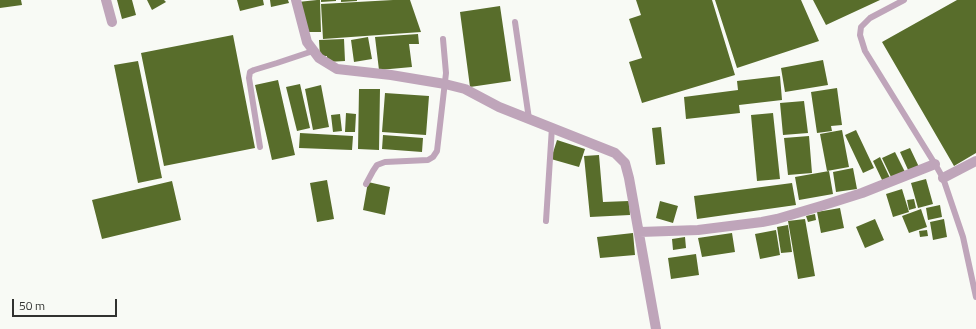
<!DOCTYPE html>
<html>
<head>
<meta charset="utf-8">
<style>
  body { margin:0 }
  #map { position:relative; width:976px; height:329px; overflow:hidden; background:#f8faf5; font-family:"Titillium Web",sans-serif }
  canvas { display:block }
  .scale { position:absolute; left:12px; top:299px; width:105px; height:18px; box-sizing:border-box; border:2px solid #313230; border-top:0; padding-left:5px; font-size:12px; line-height:14px; white-space:nowrap; color:#313230; -webkit-text-stroke:3px #f8faf5; paint-order:stroke }
</style>
</head>
<body>
<div id="map">
<canvas width="976" height="329"></canvas>
<div class="scale">50 m</div>
</div>
<script>
const ctx = document.querySelector('canvas').getContext('2d');
ctx.lineJoin = 'round';
function paint(path, color) { ctx.fillStyle = color; ctx.fill(path, 'evenodd'); }
const poly = rows => new Path2D(rows.map(r => 'M' + r).join(''));
function stroke(path, color, width, dash) { ctx.strokeStyle = color; ctx.lineWidth = width; ctx.lineCap = dash ? 'butt' : 'round'; ctx.setLineDash(dash || []); ctx.stroke(path); }
const building = poly([
  [0,0,21,0,22,5,0,8],
  [117,0,132,0,136,15,122,19],
  [147,0,164,0,166,2,152,10],
  [237,0,263,0,264,5,240,11],
  [270,0,288,0,289,3,271,7],
  [317,0,320,0,321,32,308,32,298,2],
  [321,0,336,0,336,1,321,2],
  [341,0,357,0,357,1,341,2],
  [393,0,410,0,421,32,323,39,321,4],
  [636,0,712,0,735,75,642,103,629,62,642,58,629,19,641,15],
  [715,0,801,0,819,41,737,68],
  [813,0,880,0,826,25],
  [957,0,976,0,976,153,954,166,882,42],
  [500,6,511,81,470,87,460,12],
  [418,34,419,44,409,44,412,67,379,70,375,37],
  [233,35,255,148,164,166,141,53],
  [368,37,372,59,354,62,351,40],
  [344,39,345,61,327,62,327,56,320,56,319,40],
  [823,60,828,85,785,92,781,68],
  [138,61,162,178,138,183,114,65],
  [780,76,782,100,739,105,740,113,686,119,684,97,738,90,737,81],
  [278,80,295,155,272,160,255,85],
  [300,84,310,128,297,131,286,87],
  [321,85,329,127,313,130,305,89],
  [837,88,842,125,831,126,832,131,817,133,811,92],
  [359,89,380,89,379,150,358,149],
  [385,93,429,96,426,135,382,132],
  [804,101,808,133,783,135,780,103],
  [346,113,356,114,355,132,345,132],
  [773,113,780,179,757,181,751,115],
  [340,114,342,131,333,132,331,115],
  [661,127,665,164,656,165,652,128],
  [842,130,849,167,827,171,820,134],
  [856,130,874,168,863,173,845,135],
  [300,133,353,136,352,150,299,148],
  [383,135,423,138,422,152,382,149],
  [809,136,812,173,788,175,784,138],
  [557,140,585,149,579,167,551,159],
  [910,148,919,167,909,172,900,152],
  [895,152,905,172,892,179,882,158],
  [599,155,603,202,629,201,630,215,590,217,584,156],
  [880,157,890,178,883,182,873,161],
  [853,168,857,189,836,192,833,172],
  [829,171,833,194,799,200,795,177],
  [926,179,933,204,918,208,911,183],
  [327,180,334,219,317,222,310,183],
  [172,181,181,220,102,239,92,200],
  [368,182,390,187,385,215,363,210],
  [792,183,796,205,697,219,694,196],
  [902,189,909,212,893,217,886,194],
  [914,199,916,208,909,210,907,200],
  [660,201,678,206,673,223,656,218],
  [940,205,942,217,928,220,926,208],
  [840,208,844,228,821,233,817,212],
  [921,209,927,227,909,233,902,216],
  [815,214,816,220,808,222,806,216],
  [805,219,815,276,798,279,788,221],
  [875,219,884,240,865,248,856,227],
  [944,219,947,237,933,240,930,222],
  [788,225,792,252,781,253,777,227],
  [776,230,780,255,760,259,755,234],
  [927,230,928,236,920,237,919,231],
  [633,233,635,255,600,258,597,237],
  [732,233,735,252,702,257,698,238],
  [685,237,686,248,673,250,672,239],
  [696,254,699,275,671,279,668,258]
]);
const service = poly([
  [904,0,870,18,861,27,860,35,865,51,935,164,943,178,963,237,976,297],
  [515,22,529,119],
  [260,147,249,78,250,72,254,70,277,63,313,51],
  [366,184,373,171,377,165,385,162,428,160,433,157,437,151,446,73,443,39],
  [546,221,552,127]
]);
const minor = poly([
  [106,0,112,22],
  [296,0,307,42,319,58,337,69,391,75,445,84,465,89,499,107,615,153,625,163,629,178,656,329],
  [943,178,976,161],
  [640,232,698,230,762,222,777,219,821,206,862,193,935,164]
]);
paint(building, '#586d2b');
stroke(service, '#bfa5ba', 6);
stroke(minor, '#bfa5ba', 10);
</script>
</body>
</html>
